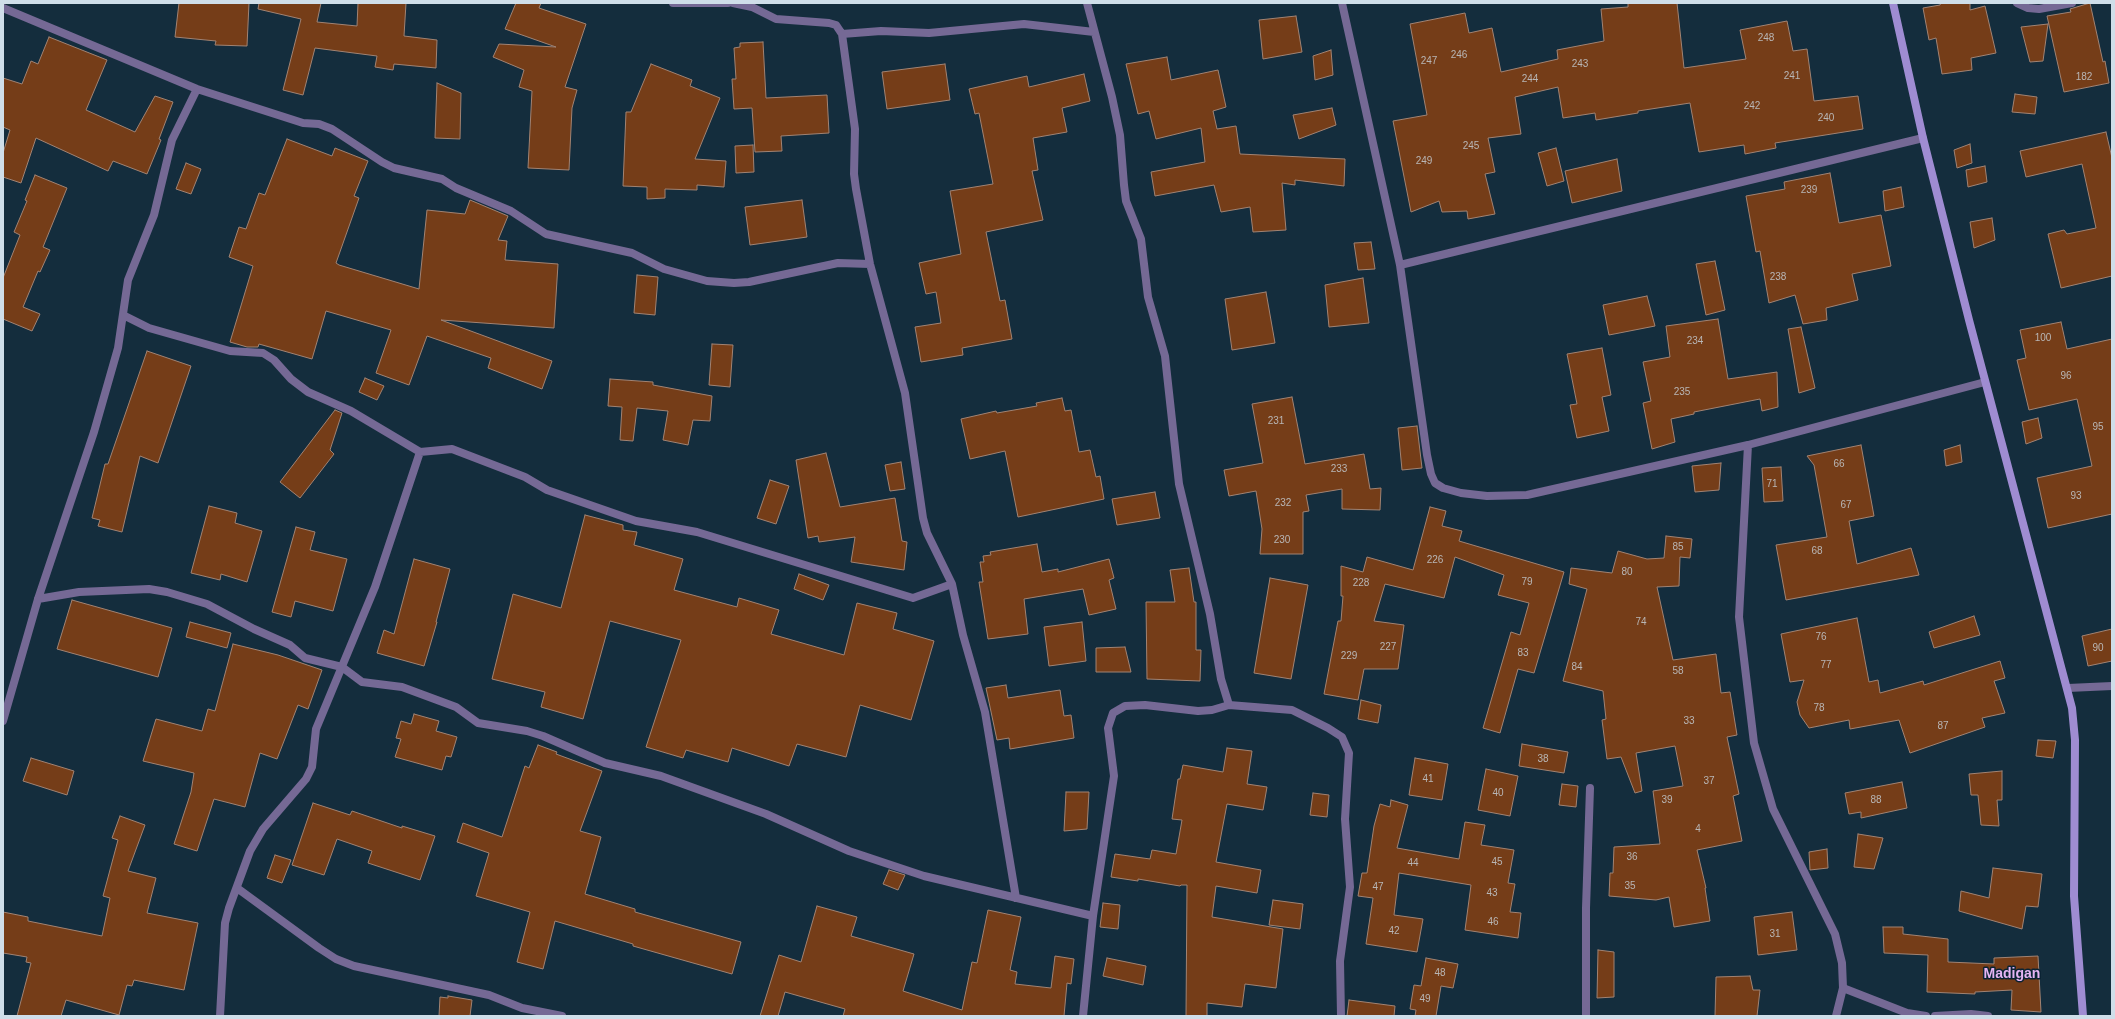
<!DOCTYPE html>
<html>
<head>
<meta charset="utf-8">
<style>
  body { margin:0 }
  #map { position:relative; width:2115px; height:1019px; overflow:hidden; background:#142d3d; font-family:Helvetica,sans-serif }
  canvas { display:block }
  .frame { position:absolute; inset:0; border:4px solid #cfdee9; pointer-events:none }
</style>
</head>
<body>
<div id="map">
<canvas width="2115" height="1019"></canvas>
<div class="frame"></div>
</div>
<script>
const ctx = document.querySelector('canvas').getContext('2d');
ctx.lineJoin = 'round';
function paint(path, color) { ctx.fillStyle = color; ctx.fill(path, 'evenodd'); }
const poly = rows => new Path2D(rows.map(r => 'M' + r).join(''));
function stroke(path, color, width, dash) { ctx.strokeStyle = color; ctx.lineWidth = width; ctx.lineCap = dash ? 'butt' : 'round'; ctx.setLineDash(dash || []); ctx.stroke(path); }
function label(font, color, halo, rows, align = 'center') {
  ctx.font = font + ' Helvetica,sans-serif'; ctx.lineWidth = 3; ctx.setLineDash([]); ctx.textBaseline = 'middle'; ctx.strokeStyle = halo; ctx.fillStyle = color; for (const [text, x, y, turn = 0] of rows) {
    ctx.save(); ctx.translate(x, y); ctx.rotate((+turn || 0) * Math.PI / 180); ctx.textAlign = isNaN(turn) ? turn : align; if (halo) ctx.strokeText(text, 0, 0); ctx.fillText(text, 0, 0); ctx.restore();
  }
}
const building = poly([
  [179,3,249,3,247,46,215,45,216,41,175,37,179,3],
  [259,3,321,3,317,22,357,26,358,3,406,3,404,36,437,40,436,68,394,64,393,70,375,67,377,56,315,48,303,95,283,90,301,19,258,9,259,3],
  [516,3,541,3,539,8,586,24,565,87,577,90,572,108,569,170,528,168,532,91,519,87,524,70,493,57,499,44,556,47,505,29,516,3],
  [1628,3,1677,3,1684,68,1746,59,1740,30,1787,21,1793,51,1807,49,1814,101,1858,96,1863,129,1775,143,1776,148,1745,154,1744,145,1699,152,1690,103,1638,111,1638,113,1596,120,1595,113,1563,118,1558,87,1515,97,1521,134,1488,138,1495,172,1485,174,1495,214,1468,219,1467,211,1442,212,1439,201,1411,212,1393,121,1427,115,1410,24,1465,13,1469,33,1492,28,1501,72,1558,59,1557,50,1604,41,1601,9,1628,7,1628,3],
  [1941,3,1970,3,1970,10,1985,6,1996,53,1971,58,1972,70,1942,74,1936,38,1929,40,1923,8,1940,5,1941,3],
  [2090,3,2103,62,2105,61,2109,83,2064,92,2047,16,2071,12,2070,9,2090,3],
  [1296,16,1302,52,1263,59,1259,20,1296,16],
  [2048,24,2043,61,2030,62,2021,27,2048,24],
  [49,37,107,60,86,110,135,132,155,96,173,102,159,139,161,140,147,174,113,161,108,171,36,138,21,183,3,177,3,153,10,130,3,127,3,78,22,84,31,61,38,64,49,37],
  [763,42,766,98,827,95,829,133,781,136,782,151,755,152,752,108,734,109,732,79,736,79,734,48,740,47,740,43,763,42],
  [1331,50,1333,75,1315,80,1313,56,1331,50],
  [1167,57,1171,80,1218,70,1226,107,1213,111,1217,129,1236,126,1240,154,1345,159,1344,186,1295,180,1295,185,1282,183,1286,230,1253,232,1250,207,1221,212,1214,185,1155,196,1151,172,1205,162,1201,128,1156,139,1149,111,1138,114,1126,64,1167,57],
  [651,64,692,80,690,86,720,98,695,159,726,161,724,187,697,185,697,190,665,189,665,198,647,199,647,187,623,186,626,112,631,112,651,64],
  [945,64,950,100,887,109,882,72,945,64],
  [1084,74,1090,101,1062,108,1067,132,1033,138,1038,170,1032,171,1043,220,986,232,1000,301,1005,300,1012,339,962,348,963,355,921,362,915,327,941,323,936,292,926,294,919,263,961,254,950,191,993,184,979,113,975,114,969,89,1027,76,1029,87,1084,74],
  [437,83,461,93,460,139,435,138,437,83],
  [2015,94,2037,97,2035,114,2012,112,2015,94],
  [1332,108,1336,125,1299,139,1293,115,1332,108],
  [2106,132,2112,158,2112,276,2061,288,2048,234,2064,230,2067,234,2096,228,2082,164,2026,177,2020,151,2106,132],
  [287,139,332,156,335,148,368,161,354,196,359,198,336,263,339,265,419,289,427,210,465,214,470,200,508,216,498,240,507,241,505,260,558,264,554,328,441,320,552,361,542,389,488,368,491,358,427,336,409,385,376,373,391,330,326,311,312,359,259,344,258,347,247,347,230,342,253,266,229,257,239,227,246,229,259,193,265,195,287,139],
  [1970,144,1972,163,1957,168,1954,150,1970,144],
  [753,145,754,172,736,173,735,146,753,145],
  [1556,148,1564,181,1547,186,1538,153,1556,148],
  [1617,159,1622,191,1572,203,1565,171,1617,159],
  [186,163,201,169,191,194,176,189,186,163],
  [1985,166,1987,182,1968,187,1966,170,1985,166],
  [1830,173,1839,223,1881,215,1891,266,1852,274,1858,300,1826,308,1827,320,1803,324,1795,295,1769,303,1760,251,1756,252,1746,196,1785,189,1784,182,1830,173],
  [35,175,67,188,43,247,50,250,40,272,38,271,23,307,40,314,32,331,3,319,3,278,20,235,14,232,27,201,25,200,35,175],
  [1901,187,1904,207,1885,211,1883,191,1901,187],
  [802,200,807,237,750,245,745,207,802,200],
  [1992,218,1995,240,1974,248,1970,222,1992,218],
  [1371,242,1375,269,1358,270,1354,243,1371,242],
  [1715,261,1725,310,1706,315,1696,264,1715,261],
  [637,275,658,277,655,315,634,313,637,275],
  [1363,278,1369,323,1329,327,1325,285,1363,278],
  [1266,292,1275,343,1232,350,1225,299,1266,292],
  [1647,296,1655,326,1609,335,1603,305,1647,296],
  [1718,319,1728,379,1777,372,1778,407,1762,411,1760,399,1694,412,1694,414,1671,419,1675,442,1652,449,1643,403,1651,401,1643,362,1670,357,1666,326,1718,319],
  [2061,322,2067,349,2112,339,2112,514,2048,528,2037,478,2092,466,2077,399,2029,410,2017,360,2026,358,2020,330,2061,322],
  [1801,327,1815,388,1799,393,1788,329,1801,327],
  [712,344,733,345,730,387,709,385,712,344],
  [1602,348,1611,395,1602,397,1609,431,1577,438,1570,405,1577,404,1567,354,1602,348],
  [147,351,191,366,158,463,140,456,122,532,98,526,100,520,92,518,105,464,108,464,147,351],
  [365,378,384,386,377,400,359,392,365,378],
  [610,379,653,382,653,385,712,396,710,421,693,420,688,445,663,440,668,411,637,408,633,441,620,440,622,407,608,406,610,379],
  [1292,397,1305,464,1364,454,1370,489,1381,488,1380,510,1342,509,1342,489,1306,495,1309,511,1303,512,1303,554,1260,554,1262,529,1256,491,1229,496,1224,470,1263,463,1252,404,1292,397],
  [1062,398,1065,411,1071,410,1079,452,1090,450,1096,477,1100,476,1104,499,1018,517,1005,451,970,459,961,419,996,411,997,413,1037,406,1036,403,1062,398],
  [335,410,342,413,330,450,334,454,300,498,280,482,335,410],
  [2038,418,2042,438,2026,444,2022,422,2038,418],
  [1417,426,1422,468,1402,470,1398,428,1417,426],
  [1861,445,1874,516,1849,521,1857,564,1911,548,1919,575,1786,600,1776,545,1827,537,1814,465,1807,456,1861,445],
  [1960,445,1962,462,1946,466,1944,450,1960,445],
  [826,453,840,507,895,498,902,541,907,542,904,570,851,562,855,537,819,542,818,536,808,538,796,460,826,453],
  [901,462,905,489,890,491,885,465,901,462],
  [1721,463,1719,490,1695,492,1692,466,1721,463],
  [1781,467,1783,501,1764,502,1762,468,1781,467],
  [770,480,789,486,776,524,757,518,770,480],
  [1155,492,1160,518,1117,525,1112,499,1155,492],
  [209,506,237,513,235,523,262,531,247,582,221,574,220,580,191,573,209,506],
  [1430,507,1446,511,1442,526,1462,531,1459,541,1564,572,1534,673,1518,669,1500,733,1483,728,1511,632,1520,635,1529,603,1498,595,1504,575,1455,557,1444,598,1385,584,1374,621,1404,625,1398,669,1364,669,1358,700,1324,694,1338,621,1341,621,1343,596,1341,596,1341,566,1363,572,1367,557,1413,570,1430,507],
  [585,515,623,525,623,530,637,532,634,545,683,559,674,590,737,607,739,598,779,610,771,634,844,655,857,603,897,613,893,629,934,641,911,720,860,705,846,757,797,744,789,766,732,748,728,762,686,750,683,758,646,747,681,640,610,621,583,719,541,707,545,692,492,679,513,594,561,608,585,515],
  [296,527,315,532,310,550,347,559,333,611,295,601,291,617,272,612,296,527],
  [1666,536,1692,539,1690,558,1680,557,1679,586,1657,587,1673,660,1716,654,1721,693,1730,692,1737,735,1727,737,1739,794,1733,796,1742,841,1697,850,1706,888,1705,888,1710,921,1674,927,1669,897,1656,900,1609,896,1610,873,1613,873,1614,847,1660,844,1653,791,1683,786,1675,746,1636,753,1642,791,1635,793,1621,757,1607,759,1602,720,1606,719,1603,691,1563,681,1587,589,1569,584,1571,568,1612,573,1618,551,1647,559,1664,558,1666,536],
  [1037,544,1042,572,1058,569,1058,572,1109,559,1114,578,1109,580,1116,609,1089,615,1083,589,1024,599,1028,634,988,639,979,582,983,582,980,562,984,562,983,556,991,555,990,552,1037,544],
  [414,559,450,569,436,622,437,622,424,666,377,653,384,630,394,634,414,559],
  [1189,568,1194,602,1196,602,1196,650,1201,650,1200,681,1147,679,1146,602,1175,602,1170,570,1189,568],
  [799,574,829,585,823,600,794,589,799,574],
  [1270,578,1308,585,1291,679,1254,673,1270,578],
  [72,600,172,628,158,677,57,649,72,600],
  [1974,616,1980,635,1934,648,1929,632,1974,616],
  [1857,618,1869,682,1878,680,1880,693,1923,681,1924,685,2000,661,2005,678,1994,681,2005,713,1982,718,1985,727,1910,753,1899,720,1850,729,1849,720,1809,728,1800,715,1797,702,1804,680,1790,682,1781,634,1857,618],
  [190,622,231,633,227,648,186,637,190,622],
  [1082,622,1086,661,1049,666,1044,627,1082,622],
  [2112,629,2112,661,2088,666,2082,636,2112,629],
  [233,644,278,655,322,670,308,709,298,705,277,759,260,753,245,807,214,799,197,851,174,844,191,792,194,773,143,761,156,719,202,731,208,709,215,711,233,644],
  [1125,647,1131,672,1096,672,1096,648,1125,647],
  [1006,685,1008,698,1060,690,1064,716,1071,715,1074,738,1010,749,1009,738,997,740,986,688,1006,685],
  [1361,700,1381,705,1378,723,1358,719,1361,700],
  [414,714,439,721,436,731,457,737,451,757,446,756,442,770,395,757,401,739,396,738,401,721,411,724,414,714],
  [2038,740,2056,741,2053,758,2036,756,2038,740],
  [1522,744,1568,752,1564,773,1519,766,1522,744],
  [538,745,557,752,556,754,602,771,580,831,601,837,585,894,635,909,635,912,741,942,732,974,633,946,633,944,555,921,543,969,517,962,530,912,476,896,489,853,457,842,463,823,502,837,525,766,529,768,538,745],
  [1227,748,1252,751,1247,784,1267,787,1263,810,1227,804,1216,862,1261,870,1257,893,1216,886,1212,917,1283,929,1276,988,1245,984,1242,1007,1207,1003,1207,1016,1186,1016,1187,885,1181,885,1180,886,1138,879,1138,881,1111,877,1115,854,1150,859,1152,850,1176,854,1182,820,1172,819,1178,779,1180,779,1183,765,1223,772,1227,748],
  [31,758,74,771,67,795,23,781,31,758],
  [1415,758,1448,764,1442,800,1409,795,1415,758],
  [1486,769,1518,776,1510,816,1478,810,1486,769],
  [2002,771,2002,800,1997,800,1999,826,1981,825,1978,795,1971,795,1969,774,2002,771],
  [1902,782,1907,808,1861,818,1861,812,1849,814,1845,793,1902,782],
  [1562,784,1578,786,1576,807,1559,805,1562,784],
  [1066,792,1089,792,1087,829,1064,831,1066,792],
  [1313,793,1329,795,1327,817,1310,815,1313,793],
  [1391,800,1408,805,1397,848,1459,859,1465,822,1485,825,1481,845,1514,850,1508,883,1515,884,1510,912,1521,913,1518,938,1465,930,1471,885,1399,873,1394,915,1423,919,1417,952,1366,944,1373,898,1358,896,1362,873,1367,873,1374,826,1380,804,1390,807,1391,800],
  [313,803,350,815,352,811,402,828,402,826,435,836,420,880,368,863,372,851,337,839,324,875,292,865,313,803],
  [120,816,145,825,128,871,156,878,147,913,198,923,184,990,134,980,132,986,127,985,119,1015,66,1000,61,1016,17,1016,31,963,26,962,27,957,3,953,3,912,28,917,28,921,102,936,110,898,103,896,118,840,112,838,120,816],
  [1858,834,1883,838,1874,869,1854,867,1858,834],
  [1827,849,1828,868,1810,870,1809,852,1827,849],
  [275,855,291,860,282,883,267,878,275,855],
  [1993,868,2042,874,2038,907,2026,906,2022,929,1959,911,1961,891,1989,898,1993,868],
  [889,870,905,875,898,890,883,884,889,870],
  [1273,900,1303,904,1300,929,1269,925,1273,900],
  [1103,903,1120,905,1118,929,1100,927,1103,903],
  [817,906,857,917,851,936,914,954,903,991,962,1010,972,962,977,963,988,910,1021,917,1010,970,1017,972,1015,984,1051,988,1055,956,1074,959,1071,984,1067,983,1064,1016,843,1016,845,1009,785,992,778,1016,760,1016,779,955,801,962,817,906],
  [1792,912,1797,950,1758,955,1754,917,1792,912],
  [1883,927,1903,927,1903,934,1948,939,1948,962,1994,964,1994,958,2038,956,2041,1012,2011,1010,2012,990,1975,992,1975,994,1927,992,1928,955,1884,953,1883,927],
  [1598,950,1614,952,1614,997,1597,998,1598,950],
  [1107,958,1146,966,1143,985,1103,976,1107,958],
  [1426,958,1458,964,1453,988,1441,986,1436,1016,1415,1016,1416,1010,1410,1009,1414,985,1421,986,1426,958],
  [1750,976,1753,990,1760,990,1757,1016,1715,1016,1716,977,1750,976],
  [448,996,472,1000,470,1016,439,1016,440,997,448,998,448,996],
  [1349,1000,1395,1006,1394,1016,1347,1016,1349,1000]
]);
const street = poly([
  [673,3,728,3],
  [733,3,752,7,776,19,829,23,836,25,842,34,855,129,854,174,856,189,870,264,905,393,923,518,927,533,952,584,963,635,985,712,1016,898],
  [1087,3,1112,97,1120,135,1124,185,1126,201,1141,239,1148,297,1165,356,1179,484,1210,614,1221,679,1229,705],
  [1342,3,1400,265,1427,455,1431,474,1435,483,1443,488,1461,493,1487,496,1527,495,1748,445,1985,382],
  [2017,3,2028,8,2039,9,2072,3],
  [3,8,197,89,303,123,319,124,332,129,382,162,394,168,442,179,456,188,511,211,546,234,632,253,664,269,707,281,734,283,749,282,838,263,870,264],
  [842,34,881,31,929,33,1024,24,1094,32],
  [1400,265,1923,138],
  [123,315,149,328,230,351,263,353,274,360,291,379,308,392,351,411,420,452,452,449,525,477,547,490,636,521,697,532,913,598,952,584],
  [1748,445,1739,617,1754,743,1773,809,1835,934,1842,963,1843,988,1836,1016],
  [38,599,79,592,149,589,167,592,207,604,254,629,290,645,305,658,342,667,362,682,402,687,456,707,478,723,527,731,543,736,605,763,661,776,766,814,849,851,924,876,1093,916],
  [2068,688,2112,686],
  [3,721,38,599,94,432,118,348,128,280,154,215,172,140,197,89],
  [237,888,319,948,336,959,354,966,489,995,522,1008,562,1016],
  [1843,988,1907,1013,1926,1016],
  [220,1016,225,923,229,908,250,851,263,829,306,779,312,767,316,729,375,587,420,452],
  [1083,1016,1093,916,1114,776,1108,728,1113,713,1125,706,1145,705,1198,711,1212,710,1229,705,1292,710,1328,728,1342,737,1349,753,1345,819,1350,887,1340,961,1341,1016],
  [1586,1016,1586,908,1590,788],
  [1935,1016,1971,1014,1988,1016]
]);
const secondary = poly([
  [1893,3,1923,138,1969,320,2072,708,2075,740,2074,896,2083,1016]
]);
const numberNames = [
  ["248",1766,38],
  ["246",1459,55],
  ["247",1429,61],
  ["243",1580,64],
  ["241",1792,76],
  ["182",2084,77],
  ["244",1530,79],
  ["242",1752,106],
  ["240",1826,118],
  ["245",1471,146],
  ["249",1424,161],
  ["239",1809,190],
  ["238",1778,277],
  ["100",2043,338],
  ["234",1695,341],
  ["96",2066,376],
  ["235",1682,392],
  ["231",1276,421],
  ["95",2098,427],
  ["66",1839,464],
  ["233",1339,469],
  ["71",1772,484],
  ["93",2076,496],
  ["232",1283,503],
  ["67",1846,505],
  ["230",1282,540],
  ["85",1678,547],
  ["68",1817,551],
  ["226",1435,560],
  ["80",1627,572],
  ["79",1527,582],
  ["228",1361,583],
  ["74",1641,622],
  ["76",1821,637],
  ["227",1388,647],
  ["90",2098,648],
  ["83",1523,653],
  ["229",1349,656],
  ["77",1826,665],
  ["84",1577,667],
  ["58",1678,671],
  ["78",1819,708],
  ["33",1689,721],
  ["87",1943,726],
  ["38",1543,759],
  ["41",1428,779],
  ["37",1709,781],
  ["40",1498,793],
  ["39",1667,800],
  ["88",1876,800],
  ["4",1698,829],
  ["36",1632,857],
  ["45",1497,862],
  ["44",1413,863],
  ["35",1630,886],
  ["47",1378,887],
  ["43",1492,893],
  ["46",1493,922],
  ["42",1394,931],
  ["31",1775,934],
  ["48",1440,973],
  ["49",1425,999]
];
const quarterNames = [
  ["Madigan",2012,974]
];
paint(building, '#753d18');
stroke(building, '#a18373', 1);
stroke(street, '#756995', 8);
stroke(secondary, '#9f8cd2', 8);
label('10px', '#b8b6b5', null, numberNames);
label('bold 14px', '#e5b4f3', '#0a2333', quarterNames);
</script>
</body>
</html>
